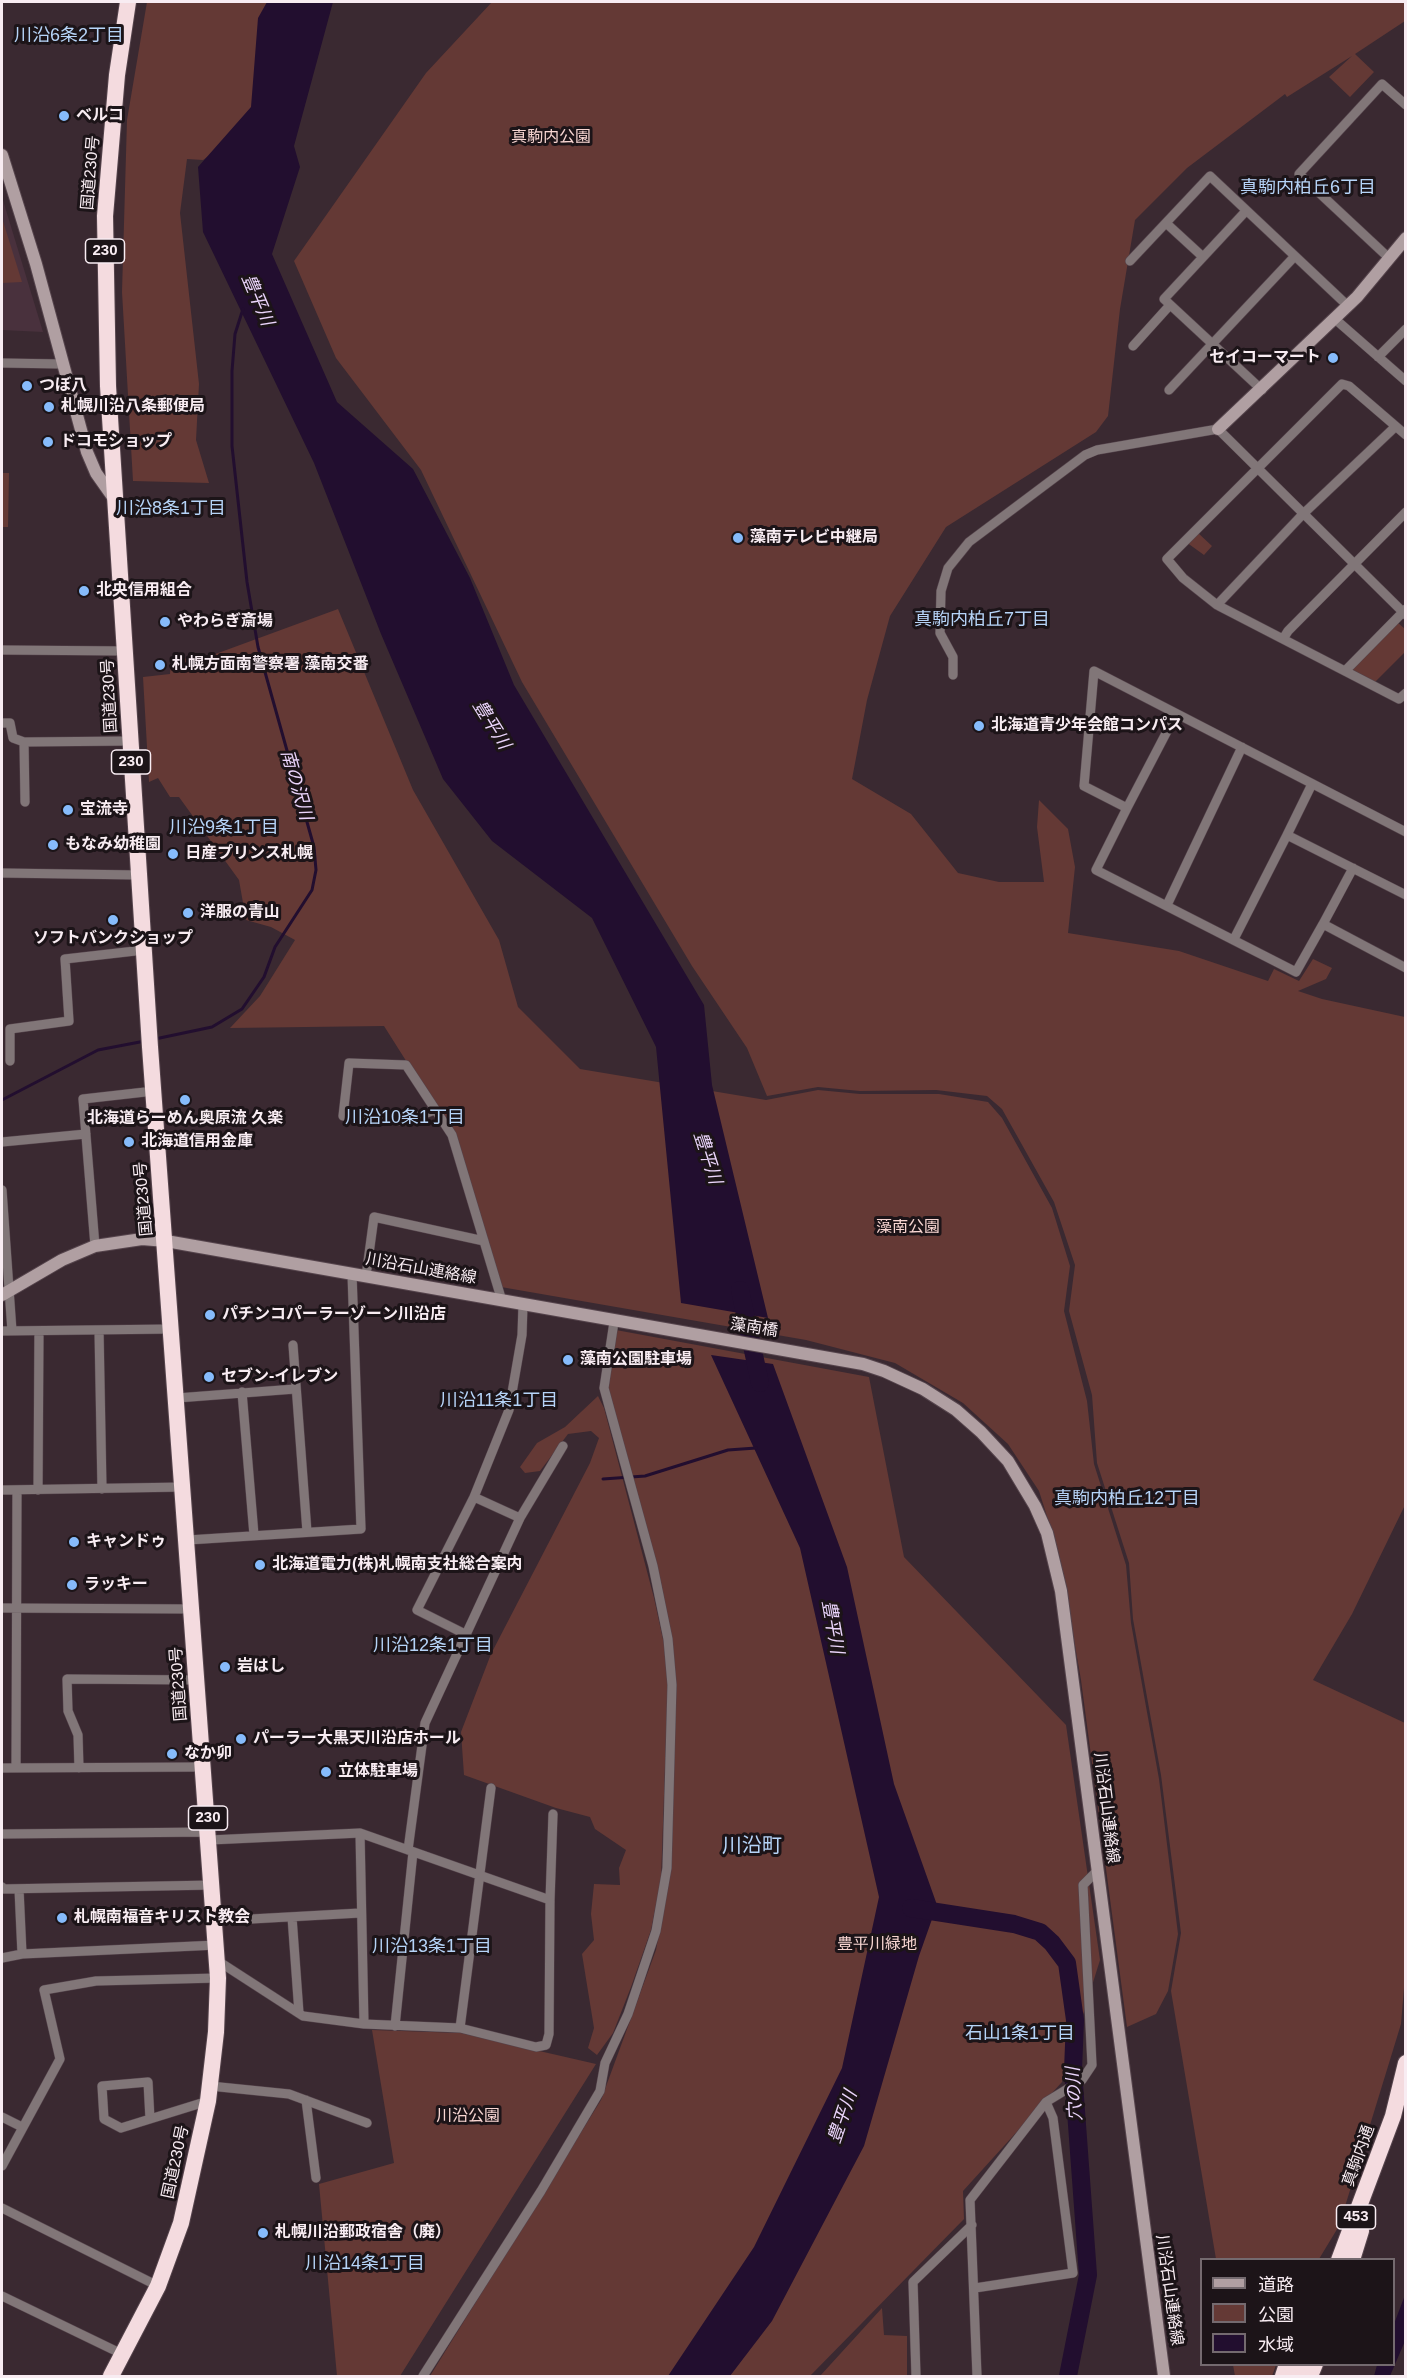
<!DOCTYPE html>
<html>
<head>
<meta charset="utf-8">
<style>
  body { margin:0 }
  #map { position:relative; width:1407px; height:2378px; overflow:hidden; background:#3a2931; font-family:Helvetica,"Noto Sans JP",sans-serif }
  canvas { display:block }
  .frame { position:absolute; inset:0; border:3px solid #f8ecf2; pointer-events:none }
  .legend { position:absolute; left:1200px; top:2258px; width:195px; height:108px; box-sizing:border-box; background:#1c1418; border:2px solid #746a6f; margin:0; padding:8px 10px; list-style:none; font-size:18px; color:#f8ecf2 }
  .legend li { display:flex; align-items:center; gap:12px; height:30px }
  .legend b { width:30px; border:2px solid #746a6f }
</style>
</head>
<body>
<div id="map">
<canvas width="1407" height="2378"></canvas>
<div class="frame"></div>
<ul class="legend">
<li><b style="height:8px;background:#b09fa2"></b>道路</li>
<li><b style="height:16px;background:#643935"></b>公園</li>
<li><b style="height:16px;background:#220e2f"></b>水域</li>
</ul>
</div>
<script>
const ctx = document.querySelector('canvas').getContext('2d');
ctx.lineJoin = 'round';
function paint(path, color) { ctx.fillStyle = color; ctx.fill(path, 'evenodd'); }
const poly = rows => new Path2D(rows.map(r => 'M' + r).join(''));
function stroke(path, color, width, dash) { ctx.strokeStyle = color; ctx.lineWidth = width; ctx.lineCap = dash ? 'butt' : 'round'; ctx.setLineDash(dash || []); ctx.stroke(path); }
function label(font, color, halo, rows, align = 'center') {
  ctx.font = font + ' Helvetica,"Noto Sans JP",sans-serif'; ctx.lineWidth = 6; ctx.setLineDash([]); ctx.textBaseline = 'middle'; ctx.strokeStyle = halo; ctx.fillStyle = color; for (const [text, x, y, turn = 0] of rows) {
    ctx.save(); ctx.translate(x, y); ctx.rotate((+turn || 0) * Math.PI / 180); ctx.textAlign = isNaN(turn) ? turn : align; if (halo) ctx.strokeText(text, 0, 0); ctx.fillText(text, 0, 0); ctx.restore();
  }
}
const built = poly([
  [2,197,43,332,2,330]
]);
const green = poly([
  [147,2,274,2,258,104,229,142,203,160,187,159,180,213,199,384,196,440,209,483,133,481,122,292,127,120],
  [492,2,1405,2,1405,21,1355,54,1374,72,1350,97,1329,77,1352,56,1287,97,1285,94,1187,168,1135,220,1120,309,1108,416,1096,432,946,527,890,616,867,700,852,779,911,814,958,873,999,882,1044,882,1037,827,1039,800,1068,829,1075,867,1068,933,1179,951,1268,981,1274,969,1299,981,1313,959,1332,968,1326,979,1298,991,1322,999,1405,1017,1405,1505,1352,1614,1313,1680,1405,1723,1405,1976,1401,2024,1339,2226,1319,2259,1216,2259,1171,1991,1181,1933,1161,1775,1133,1619,1129,1563,1097,1463,1092,1395,1069,1311,1075,1265,1054,1202,1002,1109,987,1096,936,1090,860,1091,818,1087,767,1096,747,1048,692,966,522,682,421,470,336,358,294,261,426,73],
  [2,218,22,282,2,283],
  [2,473,9,473,8,527,2,527],
  [1196,531,1212,546,1204,555,1186,542],
  [338,609,413,790,499,940,518,1007,580,1069,766,1100,818,1090,860,1094,939,1094,988,1102,1002,1118,1052,1208,1070,1266,1064,1311,1087,1401,1094,1464,1126,1565,1131,1623,1159,1779,1178,1934,1168,1991,1156,2014,1127,2027,1081,1680,1059,1554,1039,1491,1008,1444,963,1403,895,1363,806,1340,501,1287,453,1135,384,1026,230,1028,260,996,295,940,271,927,246,920,239,880,179,797,170,797,158,778,149,782,143,677,170,674,171,660,210,656],
  [1397,622,1405,629,1405,652,1374,683,1351,671],
  [616,1330,869,1377,904,1557,1066,1725,1100,1960,1062,2082,963,2191,964,2219,810,2376,430,2376,601,2100,656,1950,670,1872,672,1638,661,1582,607,1391],
  [598,1396,604,1408,654,1598,664,1644,668,1683,661,1879,651,1930,631,1987,613,2033,597,2055,588,2048,594,2028,582,1954,594,1940,591,1914,594,1884,620,1885,619,1868,626,1850,595,1829,590,1817,556,1808,464,1775,461,1732,491,1654,590,1463,599,1438,591,1431,568,1434,540,1471,525,1473,520,1467,537,1443,565,1427],
  [372,2030,461,2033,596,2064,400,2376,337,2376,319,2184,394,2163],
  [882,2308,884,2335,907,2336,907,2376,820,2376],
  [1233,2365,1233,2364,1276,2365,1272,2376,1235,2376]
]);
const water = poly([
  [267,2,333,2,294,146,300,167,272,254,337,402,413,469,470,578,514,685,704,1005,712,1085,768,1318,681,1303,656,1047,592,918,492,841,443,779,381,634,314,463,203,232,198,167,251,107,258,18],
  [711,1355,773,1364,847,1567,894,1784,937,1905,919,1956,864,2146,772,2321,730,2376,668,2376,754,2247,842,2068,879,1897,800,1548],
  [1405,2295,1405,2341,1390,2376,1374,2376,1377,2365,1394,2364,1394,2324]
]);
const stream = poly([
  [155,1039,212,1027,242,1009,264,977,275,947,312,890,316,870,314,847,258,647,247,582,232,446,232,371,235,334,243,309],
  [2,1100,98,1050,145,1041],
  [603,1479,645,1476,728,1450,756,1448]
]);
const river = poly([
  [740,1290,760,1383],
  [911,1908,1014,1924,1040,1932,1052,1943,1067,1963,1075,2020,1073,2070,1088,2275,1068,2376]
]);
const street = poly([
  [1245,212,1164,299,1262,390],
  [1166,223,1203,257],
  [1390,259,1299,174,1382,84,1406,105],
  [1130,261,1210,176,1348,306],
  [1335,319,1406,381],
  [1133,346,1170,305],
  [1378,357,1406,329],
  [2,363,62,364],
  [1169,390,1294,257],
  [1406,435,1349,386,1342,384,1167,559,1183,578,1217,605,1399,699,1406,693],
  [1217,605,1302,515,1395,427],
  [1283,639,1288,631,1406,512],
  [2,650,126,651],
  [1345,671,1406,609],
  [953,675,953,657,940,633,941,591,948,568,969,542,1085,455,1097,450,1218,429,1406,615],
  [2,723,10,723,13,738,24,742,130,741],
  [24,742,25,802],
  [1312,784,1287,835,1406,895],
  [1127,808,1176,714],
  [1406,832,1094,671,1084,786,1127,808,1096,870,1296,972,1323,924,1406,968],
  [2,873,138,875],
  [1167,905,1242,747],
  [1323,924,1353,868],
  [1234,939,1287,835],
  [10,1061,10,1029,69,1021,65,959,144,950],
  [435,1110,404,1121,343,1116,349,1063,406,1065,452,1135,502,1301],
  [2,1142,86,1134],
  [2,1190,12,1331],
  [95,1246,83,1099,154,1091],
  [366,1276,374,1217,484,1241],
  [99,1330,102,1489],
  [2,1331,172,1329],
  [293,1345,307,1532],
  [242,1392,254,1535],
  [177,1398,295,1389],
  [2,1490,184,1487],
  [38,1490,39,1331],
  [474,1497,520,1518],
  [188,1540,361,1529,352,1274],
  [2,1608,192,1609],
  [467,1635,417,1610,474,1497,509,1410,522,1335,523,1305],
  [2,1768,203,1767],
  [16,1768,17,1490],
  [79,1768,78,1735,68,1711,67,1679,197,1680],
  [360,1833,364,2024],
  [2,1834,209,1832],
  [210,1840,360,1833,550,1900,549,2034,546,2045,536,2047,460,2028,364,2024,303,2016,218,1961],
  [408,1850,425,1723,520,1518,563,1446],
  [2,1887,2,1889,213,1885],
  [19,1889,22,1954],
  [550,1900,553,1814],
  [292,1917,299,2013],
  [215,1921,360,1913],
  [2,1958,22,1954,217,1945],
  [395,2026,413,1852],
  [460,2028,491,1788],
  [210,2086,289,2094,367,2123],
  [306,2100,316,2178],
  [2,2117,22,2127],
  [150,2119,148,2082,102,2086,104,2119,121,2128,208,2101],
  [2,2166,60,2059,44,1990,96,1981,218,1978],
  [2,2208,158,2286],
  [975,2288,1073,2273,1053,2118,1046,2102],
  [2,2296,122,2354],
  [423,2376,541,2191,600,2091,605,2063,628,2014,656,1931,667,1868,672,1685,668,1639,653,1566,604,1388,614,1322],
  [916,2376,913,2282,972,2225],
  [977,2376,970,2200,1046,2102,1082,2080,1092,2065,1083,1885,1097,1871]
]);
const secondary = poly([
  [2,155,36,264,87,452,96,473,115,500],
  [1218,429,1357,297,1406,238],
  [2,1295,62,1260,95,1246,142,1239,166,1241,863,1364,884,1371,923,1389,956,1410,981,1432,1008,1461,1035,1506,1047,1533,1061,1591,1164,2376]
]);
const highway = poly([
  [1339,2260,1393,2116,1406,2063],
  [1352,2260,1361,2231],
  [111,2376,158,2286,181,2223,208,2101,216,2032,218,1978,150,1047,108,386,105,216,117,75,128,2],
  [1283,2376,1287,2364],
  [1296,2376,1300,2364],
  [1310,2376,1315,2364]
]);
const markers = [
  [64,116,6,"#86bbfb"],
  [1333,358,6,"#86bbfb"],
  [27,386,6,"#86bbfb"],
  [49,407,6,"#86bbfb"],
  [48,442,6,"#86bbfb"],
  [738,538,6,"#86bbfb"],
  [84,591,6,"#86bbfb"],
  [165,622,6,"#86bbfb"],
  [160,665,6,"#86bbfb"],
  [979,726,6,"#86bbfb"],
  [68,810,6,"#86bbfb"],
  [53,845,6,"#86bbfb"],
  [173,854,6,"#86bbfb"],
  [188,913,6,"#86bbfb"],
  [113,920,6,"#86bbfb"],
  [185,1100,6,"#86bbfb"],
  [129,1142,6,"#86bbfb"],
  [210,1315,6,"#86bbfb"],
  [568,1360,6,"#86bbfb"],
  [209,1377,6,"#86bbfb"],
  [74,1542,6,"#86bbfb"],
  [260,1565,6,"#86bbfb"],
  [72,1585,6,"#86bbfb"],
  [225,1667,6,"#86bbfb"],
  [241,1739,6,"#86bbfb"],
  [172,1754,6,"#86bbfb"],
  [326,1772,6,"#86bbfb"],
  [62,1918,6,"#86bbfb"],
  [263,2233,6,"#86bbfb"]
];
const shields = [
  [105,251,39],
  [131,762,39],
  [208,1818,39],
  [1356,2217,39]
];
const shieldNames = [
  ["230",105,251],
  ["230",131,762],
  ["230",208,1818],
  ["453",1356,2217]
];
const poiNames = [
  ["ベルコ",76,116],
  ["セイコーマート",1321,358,"right"],
  ["つぼ八",39,386],
  ["札幌川沿八条郵便局",61,407],
  ["ドコモショップ",60,442],
  ["藻南テレビ中継局",750,538],
  ["北央信用組合",96,591],
  ["やわらぎ斎場",177,622],
  ["札幌方面南警察署 藻南交番",172,665],
  ["北海道青少年会館コンパス",991,726],
  ["宝流寺",80,810],
  ["もなみ幼稚園",65,845],
  ["日産プリンス札幌",185,854],
  ["洋服の青山",200,913],
  ["ソフトバンクショップ",113,939,"center"],
  ["北海道らーめん奥原流 久楽",185,1119,"center"],
  ["北海道信用金庫",141,1142],
  ["パチンコパーラーゾーン川沿店",222,1315],
  ["藻南公園駐車場",580,1360],
  ["セブン-イレブン",221,1377],
  ["キャンドゥ",86,1542],
  ["北海道電力(株)札幌南支社総合案内",272,1565],
  ["ラッキー",84,1585],
  ["岩はし",237,1667],
  ["パーラー大黒天川沿店ホール",253,1739],
  ["なか卯",184,1754],
  ["立体駐車場",338,1772],
  ["札幌南福音キリスト教会",74,1918],
  ["札幌川沿郵政宿舎（廃）",275,2233]
];
const parkNames = [
  ["真駒内公園",551,138],
  ["藻南公園",908,1228],
  ["豊平川緑地",877,1945],
  ["川沿公園",468,2117]
];
const streetNames = [
  ["国道230号",91,173,-85],
  ["国道230号",110,696,-93],
  ["国道230号",144,1199,-95],
  ["川沿石山連絡線",421,1269,10],
  ["藻南橋",754,1328,9],
  ["国道230号",179,1684,-94],
  ["川沿石山連絡線",1106,1808,83],
  ["真駒内通",1359,2156,-70],
  ["国道230号",176,2162,-78],
  ["川沿石山連絡線",1169,2290,82]
];
const neighbourhoodNames = [
  ["川沿6条2丁目",69,36],
  ["真駒内柏丘6丁目",1308,188],
  ["川沿8条1丁目",171,509],
  ["真駒内柏丘7丁目",982,620],
  ["川沿9条1丁目",224,828],
  ["川沿10条1丁目",405,1118],
  ["川沿11条1丁目",499,1401],
  ["真駒内柏丘12丁目",1127,1499],
  ["川沿12条1丁目",433,1646],
  ["川沿13条1丁目",432,1947],
  ["石山1条1丁目",1020,2034],
  ["川沿14条1丁目",365,2264]
];
const waterNames = [
  ["豊平川",257,300,67],
  ["豊平川",491,725,58],
  ["南の沢川",296,785,74],
  ["豊平川",707,1158,72],
  ["豊平川",832,1627,80],
  ["穴の川",1075,2094,-93],
  ["豊平川",843,2117,-71]
];
const quarterNames = [
  ["川沿町",752,1846]
];
paint(built, '#49313d');
paint(green, '#643935');
paint(water, '#220e2f');
stroke(stream, '#220e2f', 3);
stroke(river, '#220e2f', 18);
stroke(street, '#55444c', 10);
stroke(secondary, '#55444c', 14);
stroke(highway, '#55444c', 18);
stroke(street, '#817678', 9);
stroke(secondary, '#b09fa2', 12);
stroke(highway, '#f4dbdf', 16);
for (const [x, y, r, color] of markers) { const dot = new Path2D(); dot.arc(x, y, r, 0, 2 * Math.PI); ctx.fillStyle = color; ctx.fill(dot); stroke(dot, '#1c1418', 2); }
for (const [x, y, w] of shields) { const box = new Path2D(); box.roundRect(x - w / 2, y - 12, w, 24, 4.5); ctx.fillStyle = '#1c1418'; ctx.fill(box); stroke(box, '#f8ecf2', 1.5); }
label('bold 15px', '#f8ecf2', null, shieldNames);
label('bold 16px', '#f8ecf2', '#1c1418', poiNames, 'left');
label('16px', '#f8d6d2', '#1c1418', parkNames);
label('16px', '#f8ecf2', '#1c1418', streetNames);
label('18px', '#b6d4f8', '#1c1418', neighbourhoodNames);
label('italic 18px', '#ebd5fc', '#1c1418', waterNames);
label('20px', '#b6d4f8', '#1c1418', quarterNames);
</script>
</body>
</html>
